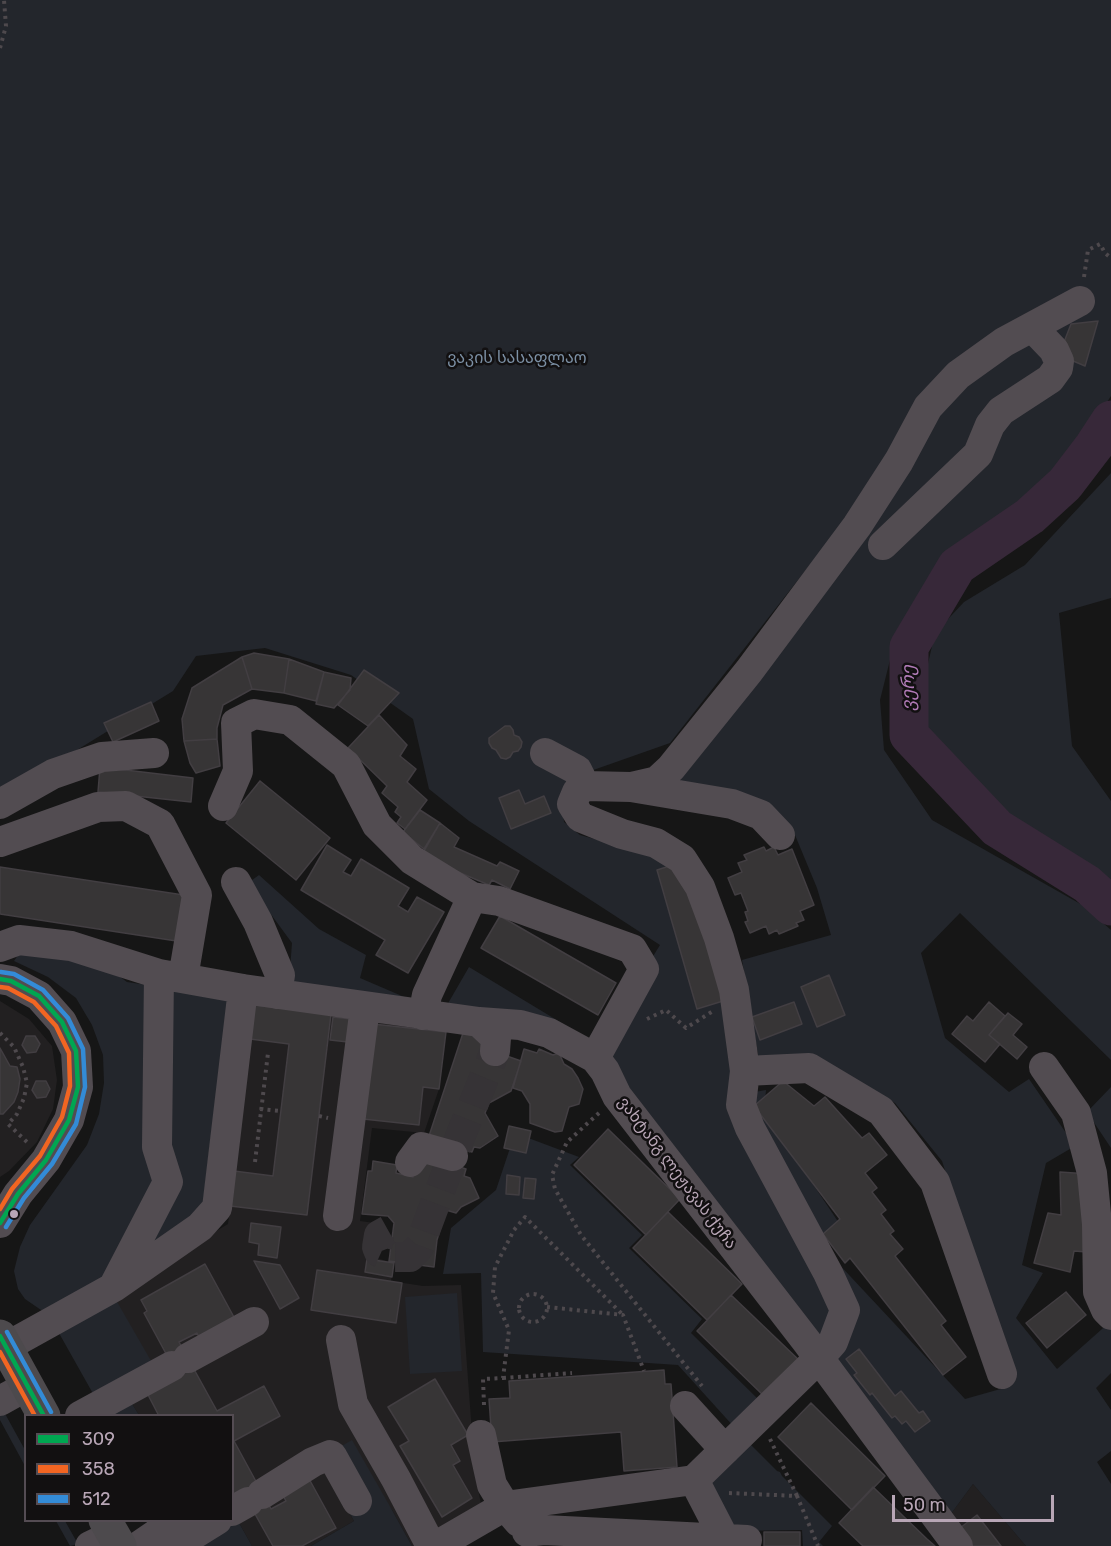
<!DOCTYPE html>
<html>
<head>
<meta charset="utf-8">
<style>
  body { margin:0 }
  #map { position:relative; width:1111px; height:1546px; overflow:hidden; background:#161616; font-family:Rubik,sans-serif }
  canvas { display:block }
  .legend { position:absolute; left:24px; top:1414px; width:210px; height:108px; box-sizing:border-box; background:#121011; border:2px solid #544c53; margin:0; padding:8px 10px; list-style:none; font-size:18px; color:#b8a6b6 }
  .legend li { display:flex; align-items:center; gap:12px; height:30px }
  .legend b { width:30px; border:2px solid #544c53 }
  .scale { position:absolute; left:892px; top:1495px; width:162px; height:27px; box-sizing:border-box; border:3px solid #b8a6b6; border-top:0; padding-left:8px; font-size:18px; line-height:21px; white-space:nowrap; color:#b8a6b6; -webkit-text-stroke:4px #121011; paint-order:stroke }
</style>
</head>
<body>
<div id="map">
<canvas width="1111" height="1546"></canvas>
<ul class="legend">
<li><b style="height:8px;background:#00a651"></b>309</li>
<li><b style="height:8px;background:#f26522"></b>358</li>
<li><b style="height:8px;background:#338bd7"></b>512</li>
</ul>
<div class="scale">50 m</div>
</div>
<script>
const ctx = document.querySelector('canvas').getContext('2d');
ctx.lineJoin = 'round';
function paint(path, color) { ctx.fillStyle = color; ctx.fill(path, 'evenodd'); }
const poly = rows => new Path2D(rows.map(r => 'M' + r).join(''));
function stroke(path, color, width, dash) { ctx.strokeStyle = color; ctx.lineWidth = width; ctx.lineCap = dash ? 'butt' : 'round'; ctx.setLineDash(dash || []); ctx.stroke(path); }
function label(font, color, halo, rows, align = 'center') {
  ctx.font = font + ' Rubik,"Noto Sans Georgian",sans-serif'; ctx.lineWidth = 5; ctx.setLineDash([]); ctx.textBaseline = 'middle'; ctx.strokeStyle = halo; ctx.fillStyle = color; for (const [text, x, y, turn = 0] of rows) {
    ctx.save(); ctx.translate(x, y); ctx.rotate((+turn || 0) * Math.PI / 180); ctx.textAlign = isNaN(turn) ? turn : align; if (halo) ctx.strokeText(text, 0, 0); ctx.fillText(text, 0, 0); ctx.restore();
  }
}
const built = poly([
  [0,1001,29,1019,52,1046,57,1080,53,1109,37,1142,9,1171,0,1177],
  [254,1005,446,1032,439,1089,424,1133,372,1128,360,1221,382,1224,371,1235,371,1243,376,1258,394,1263,391,1281,423,1286,461,1285,475,1473,481,1504,415,1546,412,1546,392,1510,319,1460,354,1521,311,1546,252,1546,233,1512,232,1416,139,1415,129,1399,112,1293,228,1224],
  [973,1484,1026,1546,955,1546,942,1526]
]);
const green = poly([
  [0,0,1111,0,1111,396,1087,433,1022,509,952,555,896,636,880,700,884,750,932,820,1084,906,1111,930,1111,1060,960,913,921,953,945,1038,1009,1092,1029,1079,1075,1146,1046,1163,1022,1265,1043,1273,1016,1318,1057,1369,1111,1321,1111,1373,1096,1388,1111,1410,1111,1451,1097,1462,1111,1484,1111,1546,1026,1546,973,1484,942,1526,825,1360,837,1351,849,1317,848,1305,756,1125,751,1107,755,1092,766,1090,764,1111,841,1226,825,1241,836,1261,965,1399,1004,1388,1010,1373,942,1161,895,1103,816,1056,759,1060,742,960,831,935,817,888,795,835,759,808,716,802,679,803,653,790,818,580,809,566,670,743,582,774,568,788,562,801,564,822,580,835,659,857,688,882,721,966,740,1069,736,1103,744,1128,763,1157,839,1309,837,1321,828,1339,818,1351,604,1071,526,1024,443,1012,469,967,598,1045,660,945,469,821,429,789,413,719,351,675,265,648,196,656,173,691,33,777,0,816],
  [1111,473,1111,598,1059,613,1072,746,1111,801,1111,887,1009,825,952,773,920,728,924,681,935,633,964,602,1025,565],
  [259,875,319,929,366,955,360,978,409,999,289,982,292,943,248,883],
  [34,951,109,969,127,982,228,997,202,1211,193,1227,44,1312,25,1299,18,1289,14,1271,20,1247,30,1225,87,1145,99,1114,104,1083,103,1055,92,1025,76,998,48,977,14,961,20,952],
  [1111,1087,1111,1148,1087,1112],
  [515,1133,579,1157,570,1165,642,1235,629,1248,702,1319,691,1333,762,1403,735,1428,678,1365,483,1352,481,1273,443,1274,451,1228,496,1190],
  [112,1293,162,1380,129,1399,139,1415,105,1415,55,1326],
  [457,1293,462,1371,410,1374,405,1297],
  [3,1410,25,1450,25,1466,0,1420,0,1411],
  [352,1440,392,1510,412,1546,311,1546,354,1521,319,1459],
  [746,1440,777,1471,780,1472,782,1476,832,1526,819,1542,823,1546,803,1546,802,1530,729,1531,707,1477],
  [233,1512,252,1546,179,1546],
  [56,1521,65,1521,78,1544,70,1546]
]);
const river = poly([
  [1111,420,1094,446,1065,484,1030,516,957,566,909,647,909,735,997,828,1087,884,1111,906]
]);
const building = poly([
  [1098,321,1085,366,1059,355,1071,324,1098,321],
  [254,653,289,659,284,693,252,689,242,657,254,653],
  [242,657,252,689,223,705,217,728,217,739,184,741,182,719,192,688,242,657],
  [289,659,324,672,316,701,284,693,289,659],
  [364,670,399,693,368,726,338,705,364,670],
  [324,672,351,678,350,690,334,708,316,704,324,672],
  [151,702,159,721,113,742,104,723,151,702],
  [379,715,407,745,400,756,416,769,407,782,427,800,405,829,397,823,401,817,395,812,398,807,382,793,387,786,348,748,379,715],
  [505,726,510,726,513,730,514,735,519,737,522,742,521,747,518,751,513,752,510,757,506,759,501,758,496,750,492,748,489,743,489,738,505,726],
  [217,739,220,766,196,773,190,763,184,741,217,739],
  [100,767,193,778,191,802,98,792,100,767],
  [260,781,330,838,296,880,226,823,260,781],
  [519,790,525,804,544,796,551,813,511,829,499,798,519,790],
  [420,810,440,823,424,849,403,832,420,810],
  [440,823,459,838,454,847,497,866,500,862,519,871,510,889,492,880,489,885,432,861,423,853,440,823],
  [327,845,351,860,343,872,351,876,361,859,409,888,398,906,408,912,417,897,444,912,408,973,376,955,385,940,301,890,327,845],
  [764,847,766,851,774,847,778,855,792,849,814,905,800,911,804,920,796,923,798,926,779,934,777,930,769,934,766,926,750,933,745,922,748,921,745,912,748,911,741,893,735,895,728,878,742,872,738,863,747,860,744,855,764,847],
  [679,863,687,874,723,1001,697,1009,657,870,679,863],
  [0,867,190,896,183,942,0,914,0,867],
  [500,916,616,983,598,1015,481,948,500,916],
  [829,975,845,1015,817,1027,801,987,829,975],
  [794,1002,802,1024,760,1040,752,1017,794,1002],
  [989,1002,1005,1016,989,1035,1000,1044,985,1062,952,1034,967,1016,973,1021,989,1002],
  [254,1005,331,1014,307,1215,230,1206,234,1171,273,1176,289,1044,250,1039,254,1005],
  [1008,1013,1022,1024,1013,1035,1027,1047,1017,1059,989,1035,1008,1013],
  [333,1017,351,1019,348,1042,330,1040,333,1017],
  [373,1024,446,1032,439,1089,423,1087,419,1125,363,1119,373,1024],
  [463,1033,482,1038,487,1049,521,1061,511,1091,489,1103,485,1113,498,1136,480,1148,474,1147,472,1152,428,1139,463,1033],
  [26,1036,35,1036,40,1044,36,1052,27,1053,22,1045,26,1036],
  [0,1048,10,1066,17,1067,20,1079,18,1092,14,1102,3,1114,0,1114,0,1048],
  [524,1049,537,1053,539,1049,553,1055,559,1053,564,1064,572,1069,578,1078,583,1089,579,1104,569,1107,562,1131,555,1132,530,1123,530,1104,522,1091,513,1088,524,1049],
  [36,1081,46,1081,50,1089,46,1097,37,1098,32,1090,36,1081],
  [783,1081,814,1106,825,1097,862,1138,869,1133,887,1155,865,1173,877,1188,872,1192,886,1210,881,1214,894,1231,890,1234,903,1249,895,1256,946,1321,941,1325,966,1357,943,1375,850,1258,845,1263,823,1234,840,1219,754,1106,783,1081],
  [509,1126,531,1131,526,1153,504,1148,509,1126],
  [608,1129,680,1199,646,1235,574,1165,608,1129],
  [421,1155,466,1169,464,1176,470,1178,479,1198,461,1207,456,1213,446,1210,437,1240,434,1267,389,1261,394,1223,388,1216,362,1214,368,1171,372,1171,373,1161,397,1165,396,1173,413,1177,421,1155],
  [1060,1172,1089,1174,1087,1252,1074,1251,1070,1272,1034,1263,1048,1213,1061,1215,1060,1172],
  [507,1175,520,1177,519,1195,506,1194,507,1175],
  [525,1178,536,1179,534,1199,523,1198,525,1178],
  [668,1212,742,1284,707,1320,633,1248,668,1212],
  [251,1223,281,1227,277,1258,258,1255,259,1244,249,1242,251,1223],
  [367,1259,394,1263,392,1277,365,1272,367,1259],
  [254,1261,280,1265,299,1298,280,1309,254,1261],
  [205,1264,235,1319,201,1341,197,1333,179,1342,217,1411,264,1386,280,1416,234,1441,271,1509,286,1501,281,1492,308,1477,336,1528,302,1546,273,1546,246,1498,232,1506,232,1416,159,1416,146,1391,177,1374,144,1313,147,1311,141,1300,205,1264],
  [317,1270,402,1283,396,1323,311,1310,317,1270],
  [1066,1292,1086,1315,1047,1348,1026,1323,1066,1292],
  [731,1295,801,1362,766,1398,697,1331,731,1295],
  [859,1349,895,1396,901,1391,919,1413,923,1411,930,1421,915,1432,906,1421,902,1424,895,1416,892,1418,872,1393,870,1395,854,1375,857,1373,846,1359,859,1349],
  [664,1370,665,1384,671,1384,677,1467,624,1471,621,1432,492,1442,489,1399,510,1398,509,1381,664,1370],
  [435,1379,468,1435,451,1445,460,1461,453,1465,472,1498,442,1517,400,1446,409,1441,388,1407,435,1379],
  [811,1403,885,1476,852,1510,778,1437,811,1403],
  [873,1487,927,1539,935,1546,863,1546,839,1523,873,1487],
  [977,1515,1001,1546,968,1546,956,1531,977,1515],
  [764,1532,800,1532,800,1546,764,1546,764,1532]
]);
const minorTunnel = poly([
  [456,1147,495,1051],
  [388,1230,379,1235,377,1247,379,1252,390,1257,410,1257,419,1247,450,1164]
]);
const path = poly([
  [0,48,6,26,4,0],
  [1084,277,1088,250,1100,244,1105,253,1111,258],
  [647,1019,666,1010,686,1028,713,1011],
  [0,1033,14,1047,23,1067,27,1083,24,1098,17,1114,8,1124,28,1143],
  [260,1109,281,1111],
  [599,1113,567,1142,552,1175,555,1189,581,1235,702,1386],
  [319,1116,328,1118],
  [255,1162,268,1053],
  '519 1308a14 14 0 1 1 28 0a14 14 0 1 1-28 0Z',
  [547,1307,623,1315,644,1371],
  [503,1378,572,1373],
  [484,1405,483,1379,503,1378,509,1330,493,1293,495,1267,514,1230,525,1217,623,1315],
  [770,1439,797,1496],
  [729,1493,797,1496,818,1546]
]);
const minor = poly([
  [883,545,978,454,990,425,1001,411,1050,379,1058,368,1059,361,1054,350,1032,327],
  [545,753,577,770,585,786],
  [631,787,732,804,761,815,780,835],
  [0,804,53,774,102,757,154,753],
  [223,806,238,771,236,723,254,714,290,720,346,765,377,825,412,860,472,897,427,995,423,1015],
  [0,842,98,807,126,806,160,824,197,895,183,978],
  [236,882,258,922,280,975,277,994],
  [472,897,499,901,632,949,644,969,595,1058],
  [0,947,19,940,71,946,159,974,243,989,479,1022,520,1025,549,1033,595,1058,605,1071,617,1096,807,1342,958,1546],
  [0,979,11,981,39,996,62,1022,76,1051,78,1087,69,1120,46,1160,18,1194,0,1223],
  [479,1022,496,1038,495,1051],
  [1044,1067,1076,1113,1092,1173,1097,1224,1098,1292,1106,1310,1111,1315],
  [745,1071,809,1068,881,1111,935,1182,1002,1374],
  [410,1162,421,1147,453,1156],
  [338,1216,365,1007],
  [115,1284,168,1182,157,1147,159,974],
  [341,1340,353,1404,396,1479,431,1546],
  [6,1347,114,1287,200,1227,217,1208,243,989],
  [188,1358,254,1322],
  [0,1401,27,1386],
  [685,1406,725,1450],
  [80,1416,172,1366],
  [481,1435,492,1485,505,1506,519,1522],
  [694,1480,725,1540],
  [262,1494,313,1462,330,1455,332,1456,357,1501],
  [232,1511,248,1502],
  [527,1532,544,1530,747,1540],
  [90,1546,113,1535],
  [139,1546,177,1520],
  [175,1546,217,1520],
  [436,1546,505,1506,694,1480,819,1358,833,1342,845,1310,828,1273,750,1128,741,1105,745,1071,734,990,719,938,700,887,682,859,656,843,622,834,580,817,572,804,577,792,585,786,631,787,657,781,671,768,749,671,857,526,899,461,928,407,958,375,1004,342,1080,301]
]);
const major = poly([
  [0,1336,44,1416],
  [105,1520,120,1546]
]);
const bus1 = poly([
  [0,979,11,981,39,996,62,1022,76,1051,78,1087,69,1120,46,1160,18,1194,0,1223],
  [0,1336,44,1416]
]);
const bus2 = poly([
  [0,987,8,988,34,1002,56,1026,69,1053,70,1086,62,1117,40,1156,12,1189,0,1209],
  [0,1352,35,1416]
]);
const bus3 = poly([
  [1,972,14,974,43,990,68,1018,83,1049,85,1087,76,1124,52,1164,24,1198,6,1227],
  [7,1332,51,1412]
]);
const markers = [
  [14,1214,5,"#b8a6b6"]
];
const parkNames = [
  ["ვაკის სასაფლაო",517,358]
];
const streetNames = [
  ["ვახტანგ ლეჟავას ქუჩა",677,1173,53]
];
const waterNames = [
  ["ვერე",909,688,-90]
];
paint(built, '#222021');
paint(green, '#23262c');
stroke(river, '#372839', 39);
paint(building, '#373536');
stroke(building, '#423e42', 1.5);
stroke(minorTunnel, '#363336', 30, [30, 15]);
stroke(path, '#4e494d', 4, [3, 4.5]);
stroke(minor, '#524c51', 30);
stroke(major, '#4d4a4d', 33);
stroke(bus1, '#00a651', 4.5);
stroke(bus2, '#f26522', 4.5);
stroke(bus3, '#338bd7', 4.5);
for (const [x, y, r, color] of markers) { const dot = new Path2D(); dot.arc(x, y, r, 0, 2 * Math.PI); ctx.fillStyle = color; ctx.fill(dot); stroke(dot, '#121011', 2); }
label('16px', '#7c90a5', '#121011', parkNames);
label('16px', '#b8a6b6', '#121011', streetNames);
label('italic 18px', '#b07ab6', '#121011', waterNames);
</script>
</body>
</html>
